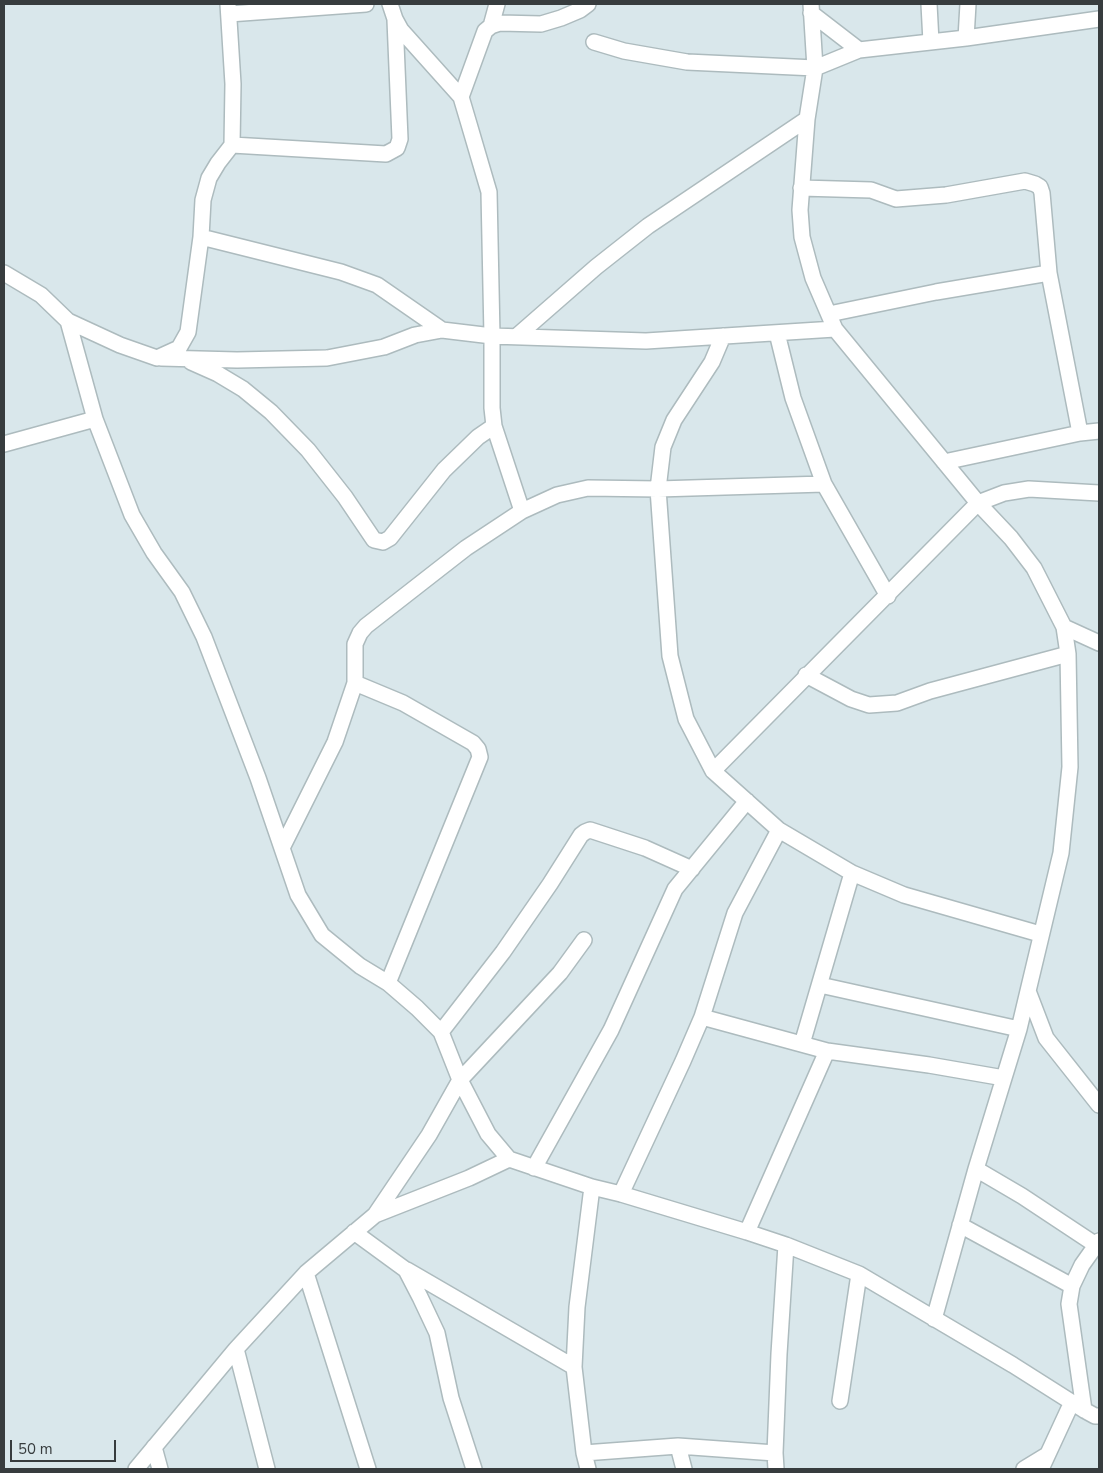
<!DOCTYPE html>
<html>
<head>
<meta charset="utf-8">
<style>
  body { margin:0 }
  #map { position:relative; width:1103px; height:1473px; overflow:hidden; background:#d9e7eb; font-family:"Nunito Sans",sans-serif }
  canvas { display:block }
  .frame { position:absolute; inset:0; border:5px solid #373c3e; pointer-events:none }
  .scale { position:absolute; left:10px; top:1440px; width:106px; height:22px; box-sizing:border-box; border:2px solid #373c3e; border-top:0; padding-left:6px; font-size:15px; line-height:18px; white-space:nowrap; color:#373c3e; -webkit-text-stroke:4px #d9e7eb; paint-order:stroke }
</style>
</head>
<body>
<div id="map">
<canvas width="1103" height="1473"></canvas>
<div class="frame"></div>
<div class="scale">50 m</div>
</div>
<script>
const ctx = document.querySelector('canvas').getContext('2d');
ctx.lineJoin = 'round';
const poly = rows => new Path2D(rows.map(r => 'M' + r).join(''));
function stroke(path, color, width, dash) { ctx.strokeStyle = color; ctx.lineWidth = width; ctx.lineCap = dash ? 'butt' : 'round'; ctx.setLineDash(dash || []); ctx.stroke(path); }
const minor = poly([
  [390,4,395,19,401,30,461,97,469,124,489,192,492,336,646,341,835,329],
  [811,4,815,68,807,119,800,210,802,237,813,278,835,329,978,503,1011,538,1034,568,1064,627,1068,654,1070,767,1061,853,1028,991,1046,1038,1099,1105],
  [929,4,931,42],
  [811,13,859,50],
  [229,14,366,4],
  [491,26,500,23,541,24,561,18,580,10,588,4],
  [966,38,968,4],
  [594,42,624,51,687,62,815,68,859,50,966,38,1099,19],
  [461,97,485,31,491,26,497,4],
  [232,145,386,154,397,148,400,139,395,20],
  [801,188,871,190,896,199,946,195,1025,181,1035,184,1040,187,1042,193,1049,273,1080,433],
  [201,237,341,272,377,285,442,330],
  [4,273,41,295,68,321,120,345,157,358,179,348,188,332,201,237,203,200,209,178,218,163,232,145,233,84,228,4],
  [829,314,936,292,1049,273],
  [68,321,95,419,132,515,154,553,182,592,204,637,258,778,298,895,322,935,360,966,388,983,417,1008,441,1032,460,1080,488,1134,509,1159,592,1187,621,1194,747,1232,786,1245,859,1274,1013,1365,1084,1410,1095,1416,1099,1416],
  [777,333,793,398,824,484,888,596],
  [517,336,596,267,648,226,807,119],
  [723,336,712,362,674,420,663,447,658,489,670,656,686,719,713,771,779,830,852,873,904,895,1040,934],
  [161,358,237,360,327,358,384,347,415,335,442,330,492,336,492,408,494,426,522,511],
  [191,362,218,374,243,389,271,412,308,450,345,497,374,540,383,542,390,538,444,470,478,437,494,426],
  [4,444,95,419],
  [944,462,1080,433,1099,431],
  [1064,627,1099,643],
  [806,675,851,699,869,705,897,703,930,691,1068,654],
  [355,683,403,703,473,743,478,749,480,757,388,983],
  [713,771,978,503,1004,493,1029,489,1099,493],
  [282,848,335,742,355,683,355,644,360,633,366,626,466,548,522,511,557,495,588,488,658,489,824,484],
  [820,985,1019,1029],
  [702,1017,827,1051,929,1065,1004,1078],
  [441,1032,503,952,550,884,581,835,585,832,590,830,645,848,692,869],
  [802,1044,852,873],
  [534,1168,611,1030,675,889,747,801],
  [976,1169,1022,1196,1096,1245],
  [621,1194,683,1061,702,1017,735,913,779,830],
  [375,1215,429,1135,460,1080,560,973,584,940],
  [960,1225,1072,1286],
  [354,1232,406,1270,420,1297,437,1333,451,1398,474,1469],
  [747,1232,827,1051],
  [407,1270,574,1367],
  [306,1273,368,1469],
  [934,1319,976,1169,1019,1029,1028,991],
  [236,1349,267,1469],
  [840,1401,859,1274],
  [1084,1410,1069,1304,1072,1286,1082,1265,1099,1241],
  [678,1446,684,1469],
  [154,1447,160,1469],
  [584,1453,678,1446,775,1453],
  [136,1469,236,1349,306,1273,375,1215,469,1178,509,1159],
  [588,1469,584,1453,574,1367,577,1307,592,1187],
  [776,1469,775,1453,779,1354,786,1245],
  [1024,1469,1047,1455],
  [1041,1469,1072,1402]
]);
stroke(minor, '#adbbbe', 18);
stroke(minor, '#fff', 15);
</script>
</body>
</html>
